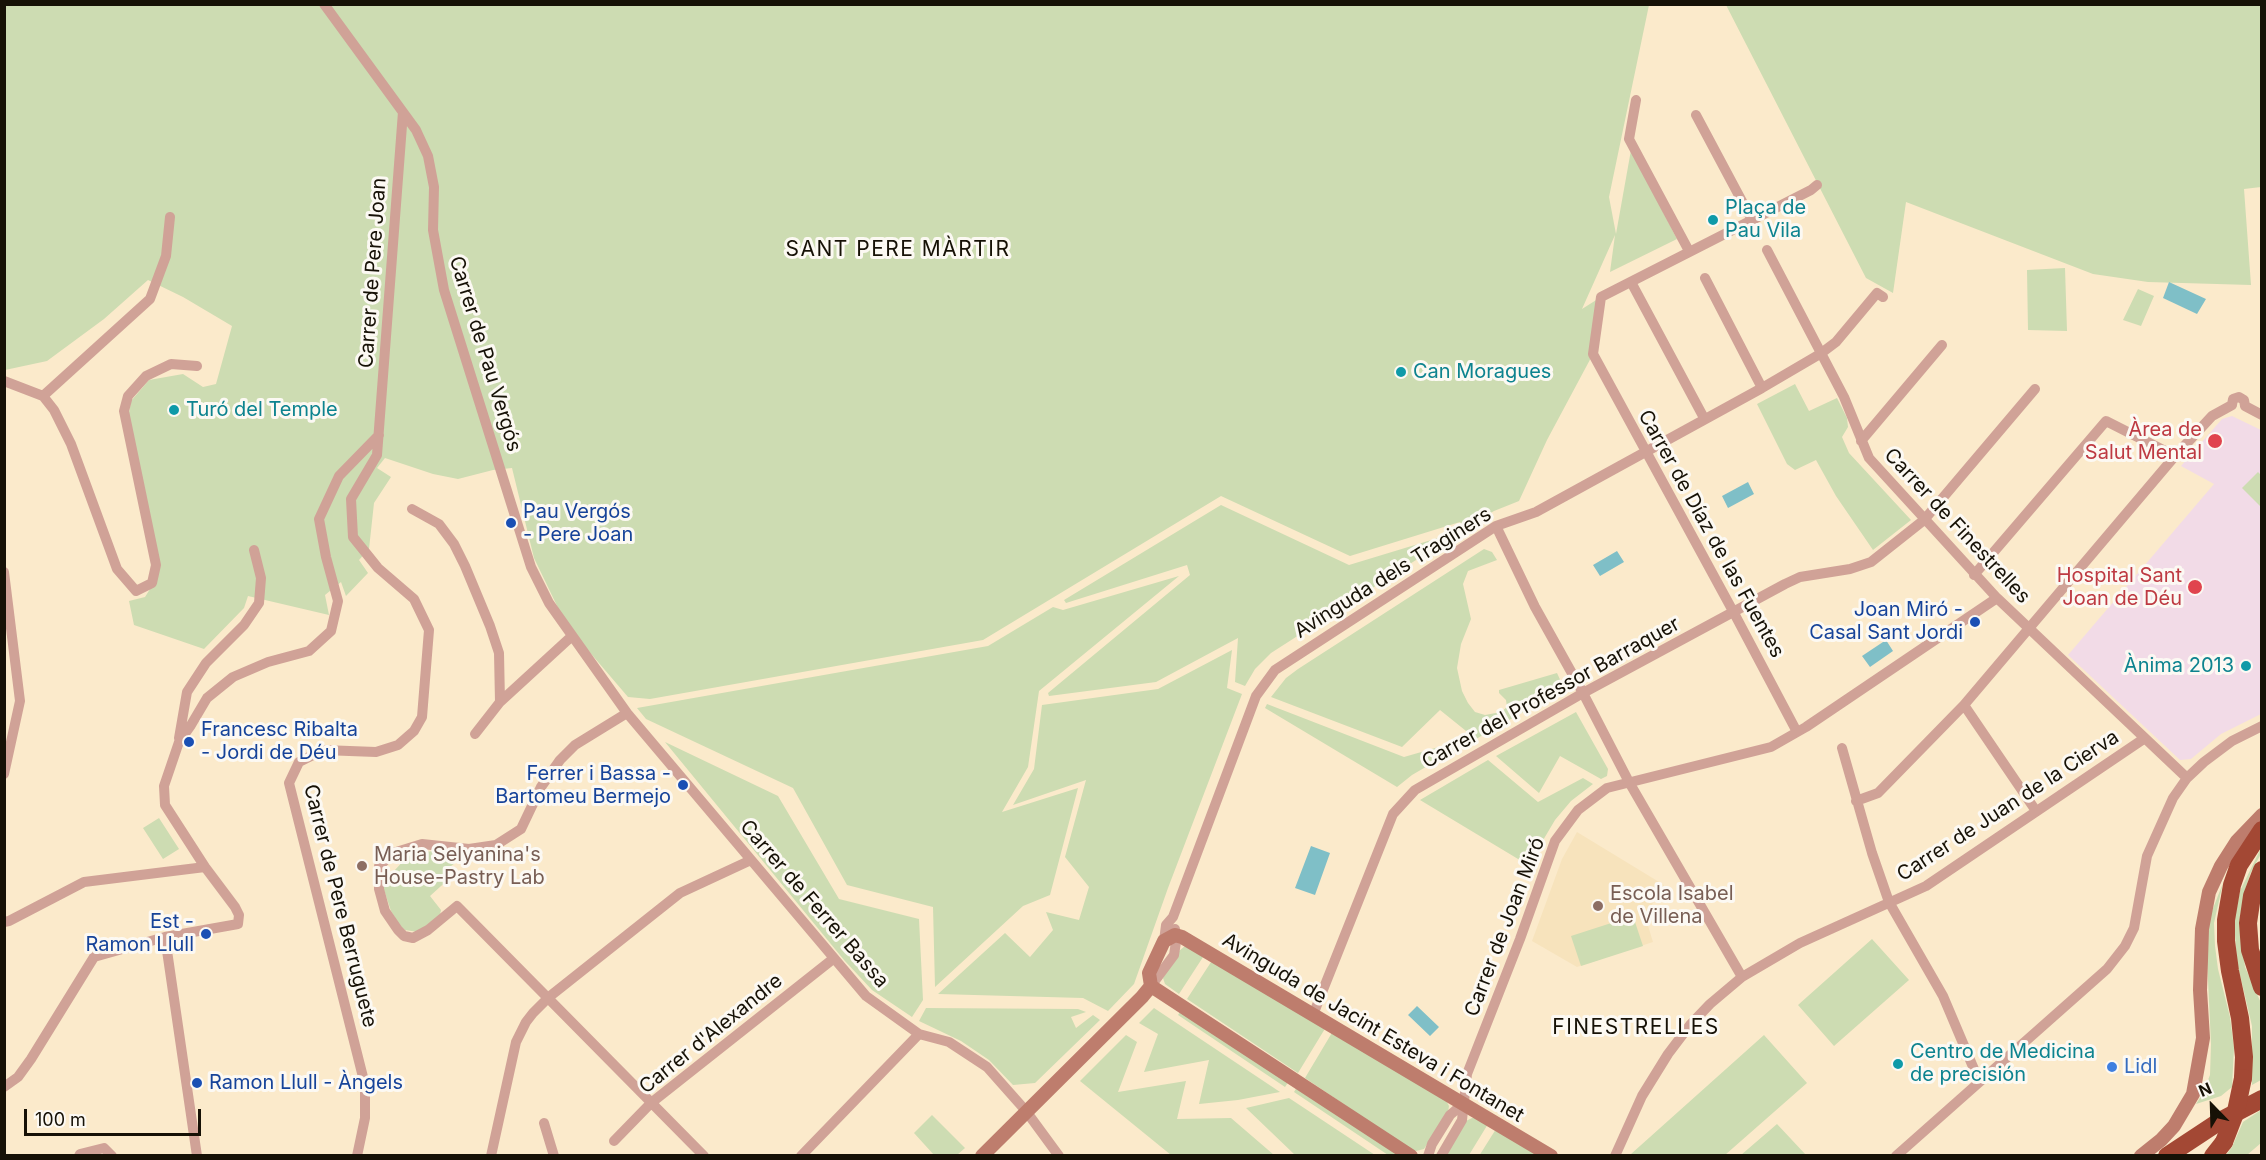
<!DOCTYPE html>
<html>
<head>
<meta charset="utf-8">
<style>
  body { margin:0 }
  #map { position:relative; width:2266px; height:1160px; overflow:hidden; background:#fbeacb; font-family:Inter,sans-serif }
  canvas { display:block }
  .frame { position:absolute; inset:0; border:6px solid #161106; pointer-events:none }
  .north { position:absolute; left:2182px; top:1076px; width:60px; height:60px; -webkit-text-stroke:4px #fcf9f3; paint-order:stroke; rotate:337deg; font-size:16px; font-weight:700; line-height:24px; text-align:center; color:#161106 }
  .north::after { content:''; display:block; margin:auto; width:21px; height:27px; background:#161106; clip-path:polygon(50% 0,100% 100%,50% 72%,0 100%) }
  .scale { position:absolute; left:24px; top:1109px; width:177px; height:27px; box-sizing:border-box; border:3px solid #161106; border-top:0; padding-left:8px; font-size:18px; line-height:21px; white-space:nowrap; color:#161106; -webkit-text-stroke:4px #fcf9f3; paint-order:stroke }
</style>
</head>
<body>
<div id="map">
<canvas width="2266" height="1160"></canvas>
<div class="frame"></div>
<div class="north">N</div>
<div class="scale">100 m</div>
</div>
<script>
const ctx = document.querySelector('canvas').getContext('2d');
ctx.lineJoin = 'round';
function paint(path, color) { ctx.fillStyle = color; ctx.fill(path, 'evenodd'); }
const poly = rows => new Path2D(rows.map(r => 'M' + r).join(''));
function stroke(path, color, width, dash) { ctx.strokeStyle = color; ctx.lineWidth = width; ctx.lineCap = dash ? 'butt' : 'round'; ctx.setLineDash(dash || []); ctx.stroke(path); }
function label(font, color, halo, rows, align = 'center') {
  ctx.font = font + ' Inter,sans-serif'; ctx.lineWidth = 6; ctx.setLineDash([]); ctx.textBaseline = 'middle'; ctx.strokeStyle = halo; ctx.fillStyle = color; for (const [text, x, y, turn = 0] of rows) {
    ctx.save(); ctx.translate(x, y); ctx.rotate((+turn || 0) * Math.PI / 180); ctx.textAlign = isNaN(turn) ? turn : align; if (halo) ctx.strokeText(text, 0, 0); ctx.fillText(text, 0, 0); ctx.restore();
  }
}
const built = poly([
  [1577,832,1664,885,1645,916,1653,942,1577,967,1532,941,1562,859]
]);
const medical = poly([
  [2232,416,2261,430,2261,714,2221,734,2191,759,2180,760,2068,655,2214,484,2181,466,2222,419]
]);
const green = poly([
  [2163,4,2261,5,2261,187,2244,189,2251,285,2148,282,2093,274,1906,202,1893,293,1866,278,1726,5],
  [5,5,1649,5,1609,197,1616,234,1631,150,1677,239,1610,272,1615,235,1582,309,1601,297,1593,354,1547,440,1519,501,1494,511,1465,528,1460,522,1350,556,1221,496,983,640,650,699,628,697,575,635,559,610,534,558,512,468,493,470,458,479,433,474,385,458,377,468,391,477,374,503,369,549,359,560,368,573,346,596,341,582,325,595,329,615,248,596,244,608,204,649,134,625,129,601,145,597,157,578,128,419,131,401,149,380,183,374,203,387,216,384,232,326,183,297,148,280,104,319,47,361,5,370],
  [2065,268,2067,331,2028,330,2027,270],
  [2138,289,2154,296,2141,326,2123,320],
  [1795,384,1809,411,1837,398,1847,418,1848,427,1842,437,1849,453,1911,520,1873,550,1836,496,1816,460,1795,470,1787,464,1757,404],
  [2258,472,2261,475,2261,507,2242,488],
  [1221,505,1349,565,1451,534,1455,535,1271,653,1255,669,1245,686,1235,682,1238,638,1156,682,1049,696,1048,693,1190,575,1187,565,1066,603,1064,600],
  [1484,549,1492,552,1497,560,1468,571,1463,584,1471,619,1461,644,1457,668,1462,691,1468,703,1475,712,1485,715,1501,712,1507,707,1506,700,1499,693,1499,690,1557,673,1563,686,1560,691,1476,739,1440,710,1402,747,1271,697,1286,678,1298,669],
  [1179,576,1039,691,1028,767,1002,812,1078,788,1050,895,1023,906,935,987,933,907,847,885,793,788,646,719,637,708,988,646,1053,607,1063,610],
  [1232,650,1227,688,1242,694,1168,888,1134,984,1108,1011,1083,998,938,994,1005,933,1030,957,1053,930,1046,912,1079,920,1089,887,1065,857,1086,780,1013,805,1034,769,1042,705,1158,689],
  [1267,704,1404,757,1463,740,1467,743,1412,775,1397,787,1265,708],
  [1576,712,1608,769,1607,776,1601,779,1560,756,1539,793,1496,756],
  [665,742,778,796,839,899,919,919,923,1000,912,1017,872,990,844,960],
  [1488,760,1538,802,1583,778,1593,784,1571,801,1555,820,1542,842,1533,868,1420,800],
  [159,818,179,849,163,859,143,828],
  [2261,848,2261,854,2251,872,2245,890,2239,922,2245,967,2261,1003,2261,1080,2252,1085,2252,1026,2237,962,2234,922,2240,891],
  [434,851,460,856,467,854,447,869,451,877,430,896,441,910,440,915,418,932,405,930,400,926,391,911,382,884,406,858,415,853],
  [2223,883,2214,923,2215,946,2218,969,2230,1017,2234,1048,2232,1087,2221,1096,2196,1104,2203,1093,2210,1075,2211,1044,2206,937,2210,916],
  [1633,916,1643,946,1581,966,1571,936],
  [1872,939,1909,980,1834,1046,1798,1005],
  [1185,946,1205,954,1179,994,1165,984,1163,978,1179,951],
  [1213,959,1326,1027,1298,1073,1187,999],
  [926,1008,1078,1009,1086,1012,1071,1017,1076,1028,1093,1015,1100,1020,1035,1083,1013,1085,989,1060,961,1041,919,1021],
  [1154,1008,1280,1092,1238,1100,1199,1104,1209,1060,1144,1072,1158,1034,1139,1023],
  [1182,1009,1289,1081,1285,1087,1178,1015],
  [1333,1031,1446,1100,1449,1106,1448,1112,1424,1149,1416,1151,1410,1149,1305,1078],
  [1126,1035,1137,1042,1118,1092,1186,1081,1177,1119,1231,1118,1274,1155,1171,1155,1080,1081],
  [1764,1035,1807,1083,1725,1155,1633,1156,1631,1154],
  [1297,1087,1400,1155,1388,1155,1294,1092],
  [1289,1098,1375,1155,1295,1155,1246,1108],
  [2261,1110,2261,1143,2247,1155,2226,1155,2232,1147,2243,1122],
  [932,1115,965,1148,957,1155,934,1155,914,1133],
  [1472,1118,1476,1118,1488,1124,1469,1155,1445,1156,1466,1121],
  [1777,1124,1806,1155,1741,1155],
  [1496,1129,1541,1156,1479,1156]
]);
const water = poly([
  [2169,282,2206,299,2197,314,2163,298],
  [1748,482,1754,494,1728,508,1722,496],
  [1617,551,1624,562,1600,576,1593,565],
  [1886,640,1893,651,1870,667,1862,656],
  [1311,846,1330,853,1315,895,1295,888],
  [1417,1006,1439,1027,1430,1036,1408,1015]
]);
const street = poly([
  [324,4,416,130,428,156,434,187,433,230,444,290,531,567,549,603,627,713,866,996,919,1034,949,1042,987,1067,1026,1111,1059,1156],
  [1636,100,1629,139,1689,251],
  [1696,115,1752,220],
  [1767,250,1844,397,1869,458,1997,598,2187,778],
  [1705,278,1762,388],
  [1631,282,1704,418],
  [4,381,43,396,54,410,71,444,117,569,136,591,152,583,156,565,124,411,128,396,146,376,171,364,197,366],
  [43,396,150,299,166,256,170,217],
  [2232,405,2233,399,2239,397,2244,400,2245,406],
  [2245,406,2262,415],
  [1861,441,1942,345],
  [412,509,439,524,454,544,465,566,490,626,499,653,500,702],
  [1496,526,1535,607,1583,693,1629,782,1742,977],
  [4,572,20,701,4,774],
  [1974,575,2106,421,2175,456],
  [1964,705,2036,811],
  [627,713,575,745,560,760,541,787,521,829,496,845,469,849,422,844,393,853,379,866,379,889,385,911,398,930,404,936,413,938,428,930,457,906,704,1156],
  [1797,732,1734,613,1593,354,1601,297,1811,190,1817,185],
  [475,734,500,702,572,636],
  [179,738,187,692,206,663,244,625,259,603,261,578,254,550],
  [1842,748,1872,853,1889,902,1943,996,1979,1081],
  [1856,801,1878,793,1964,705,2175,456,2212,416,2232,405],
  [4,922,9,921,84,882,205,867],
  [165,937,197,1156],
  [1164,941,1166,925,1173,917,1256,696,1275,670,1496,526,1536,512,1762,388,1820,354,1836,342,1877,293,1883,297],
  [1151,986,1174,955,1176,942,1175,929],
  [1313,1015,1393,814,1415,790,1583,693,1785,584,1800,577,1850,569,1871,562,1924,520,2035,389],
  [4,1087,18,1077,31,1059,94,957,165,937,238,924,239,915,235,907,205,867,165,805,164,786,179,742,191,725,207,698,233,677,268,662,309,651,331,631,338,601,326,557,319,519,339,476,379,435],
  [544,1123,554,1156],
  [614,1141,651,1103,833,959],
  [79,1156,80,1154,104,1148,112,1156],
  [357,1156,365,1118,365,1085,289,783,299,762,323,750,376,752,398,745,414,731,422,717,429,630,414,599,378,568,353,537,351,499,377,455,403,112],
  [491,1156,516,1042,526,1022,533,1013,549,997,680,893,751,860],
  [801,1156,919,1034],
  [1428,1156,1432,1144,1450,1115,1464,1103],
  [1441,1156,1462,1120,1467,1074,1520,939,1555,841,1578,810,1607,788,1771,747,1806,727,1997,598],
  [1615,1156,1642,1096,1668,1054,1690,1025,1710,1004,1742,977,1800,943,1926,886,2145,738],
  [1896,1156,2107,969,2125,946,2134,928,2147,856,2173,798,2187,778,2204,762,2232,741,2262,726]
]);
const secondary = poly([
  [1151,986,1411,1156],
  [982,1156,1142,997,1151,986,1149,973,1164,941,1175,935,1182,937,1551,1156],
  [2141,1156,2161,1140,2174,1126,2193,1094,2203,1038,2200,990,2202,929,2209,892,2221,866,2237,841,2262,815]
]);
const highway = poly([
  [2262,870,2252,896,2248,923,2250,950,2262,987],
  [2243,1078,2244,1057,2240,1018,2230,971,2226,941,2226,920,2232,885,2239,865,2262,830],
  [2167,1156,2220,1121,2262,1099],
  [2213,1156,2224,1142]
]);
const highwayBridge = poly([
  [2224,1142,2236,1111,2243,1078]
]);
const markers = [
  [1713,220,6,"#0f9aa8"],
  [1401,372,6,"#0f9aa8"],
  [174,410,6,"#0f9aa8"],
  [2215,441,8,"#e0444e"],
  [511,523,6,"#1a4fb4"],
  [2195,587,8,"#e0444e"],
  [1975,622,6,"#1a4fb4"],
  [2246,666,6,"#0f9aa8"],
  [189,742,6,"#1a4fb4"],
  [683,785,6,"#1a4fb4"],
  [362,866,6,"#8d6e63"],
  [1598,906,6,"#8d6e63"],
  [206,934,6,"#1a4fb4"],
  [1898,1064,6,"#0f9aa8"],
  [2112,1067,6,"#3f7fe0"],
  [197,1083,6,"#1a4fb4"]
];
const cultureNames = [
  ["Plaça de",1725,208],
  ["Pau Vila",1725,231],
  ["Can Moragues",1413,372],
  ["Turó del Temple",186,410],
  ["Ànima 2013",2234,666,"right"],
  ["Centro de Medicina",1910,1052],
  ["de precisión",1910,1075]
];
const streetNames = [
  ["Carrer de Pere Joan",373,273,-86],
  ["Carrer de Pau Vergós",485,354,73],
  ["Carrer de Finestrelles",1957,526,47],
  ["Carrer de Díaz de las Fuentes",1711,534,61],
  ["Avinguda dels Traginers",1393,573,-32],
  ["Carrer del Professor Barraquer",1551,693,-29],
  ["Carrer de Juan de la Cierva",2008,806,-33],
  ["Carrer de Ferrer Bassa",814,904,49],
  ["Carrer de Pere Berruguete",340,906,76],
  ["Carrer de Joan Miró",1505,927,-69],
  ["Avinguda de Jacint Esteva i Fontanet",1373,1028,31],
  ["Carrer d'Alexandre",711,1034,-39]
];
const healthNames = [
  ["Àrea de",2202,430],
  ["Salut Mental",2202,453],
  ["Hospital Sant",2182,576],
  ["Joan de Déu",2182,599]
];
const transitNames = [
  ["Pau Vergós",523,512],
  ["- Pere Joan",523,535],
  ["Joan Miró -",1963,610,"right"],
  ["Casal Sant Jordi",1963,633,"right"],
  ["Francesc Ribalta",201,730],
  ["- Jordi de Déu",201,753],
  ["Ferrer i Bassa -",671,774,"right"],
  ["Bartomeu Bermejo",671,797,"right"],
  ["Est -",194,922,"right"],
  ["Ramon Llull",194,945,"right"],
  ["Ramon Llull - Àngels",209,1083]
];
const educationNames = [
  ["Maria Selyanina's",374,855],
  ["House-Pastry Lab",374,878],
  ["Escola Isabel",1610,894],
  ["de Villena",1610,917]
];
const shopNames = [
  ["Lidl",2124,1067]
];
const neighbourhoodNames = [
  ["SANT PERE MÀRTIR",898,250],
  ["FINESTRELLES",1636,1028]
];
paint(built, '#f7e3bc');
paint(medical, '#f2dbe7');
paint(green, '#cddcb2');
paint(water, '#7fbfc7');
stroke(street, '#d0a297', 10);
stroke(secondary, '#be7d6d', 14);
stroke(highway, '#a34834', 18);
stroke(highwayBridge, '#a34834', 18);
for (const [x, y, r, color] of markers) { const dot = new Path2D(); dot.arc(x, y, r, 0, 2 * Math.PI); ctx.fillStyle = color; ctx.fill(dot); stroke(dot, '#fcf9f3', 2); }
label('20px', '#0d838f', '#fcf9f3', cultureNames, 'left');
label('20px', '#161106', '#fcf9f3', streetNames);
label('20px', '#be3a42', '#fcf9f3', healthNames, 'right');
label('20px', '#164399', '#fcf9f3', transitNames, 'left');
label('20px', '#785e54', '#fcf9f3', educationNames, 'left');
label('20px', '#366cbe', '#fcf9f3', shopNames, 'left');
ctx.letterSpacing = '1.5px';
label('21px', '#161106', '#fcf9f3', neighbourhoodNames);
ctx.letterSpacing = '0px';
</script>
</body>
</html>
